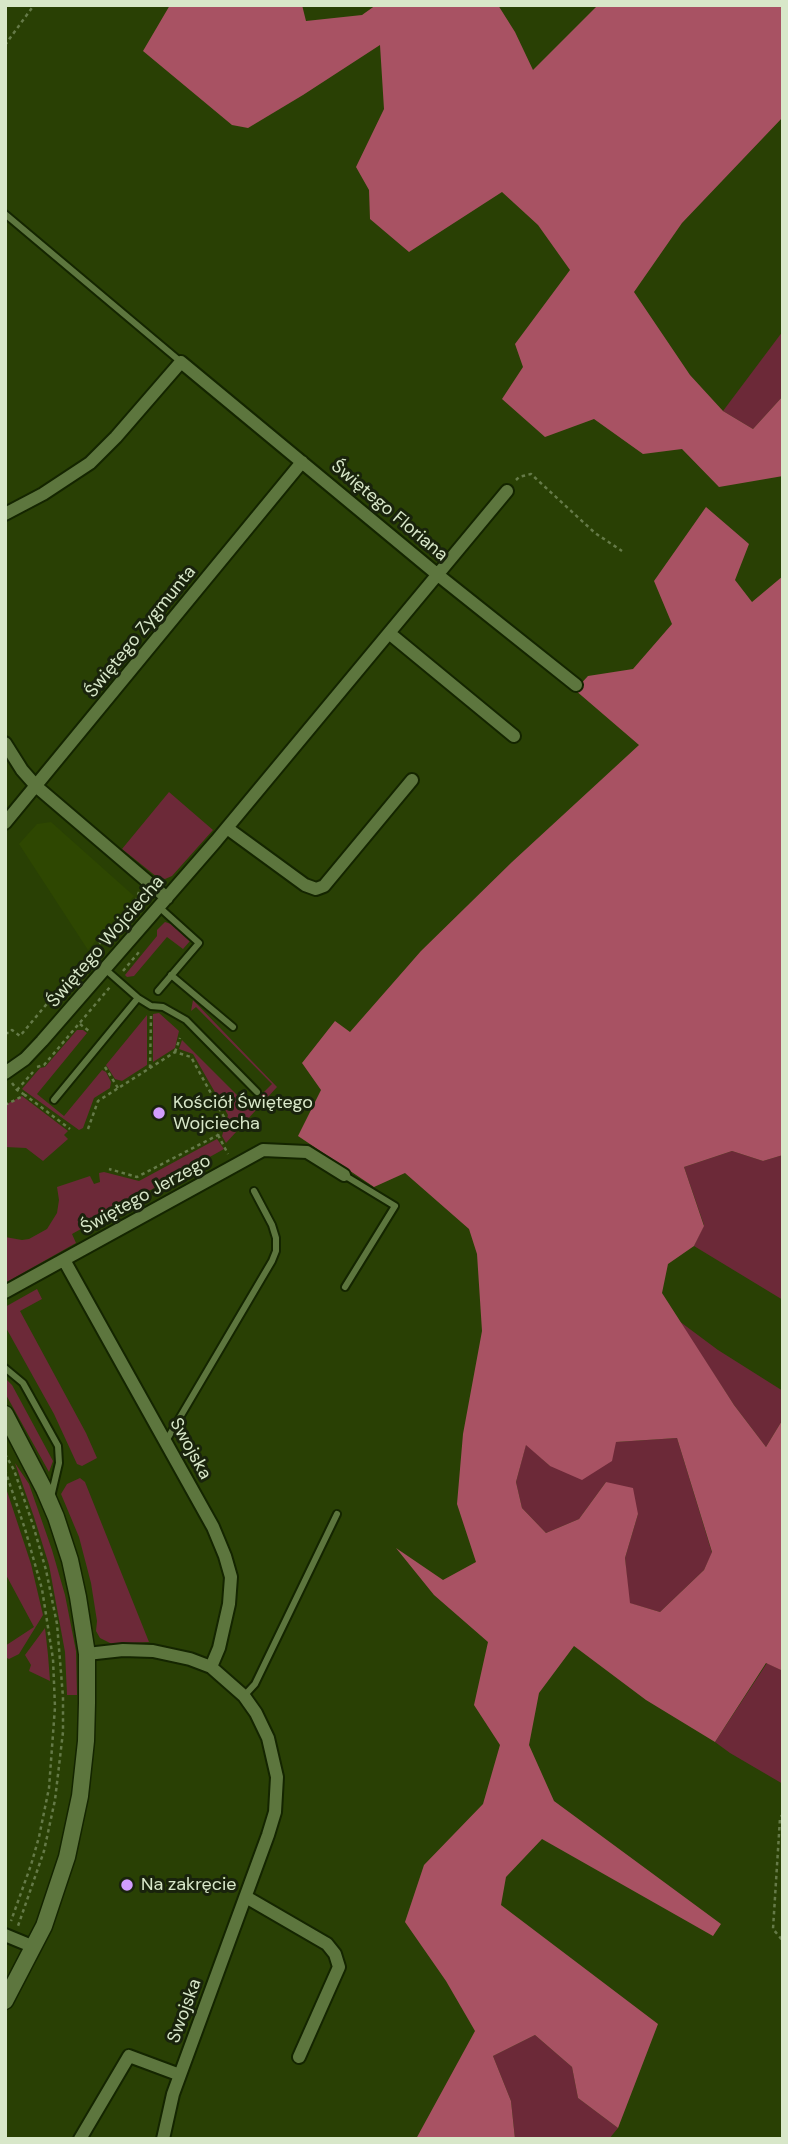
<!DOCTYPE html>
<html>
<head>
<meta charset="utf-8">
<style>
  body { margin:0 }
  #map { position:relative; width:788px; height:2144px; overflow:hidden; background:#294004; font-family:"DM Sans",sans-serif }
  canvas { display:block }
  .frame { position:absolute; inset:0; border:7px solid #d8e7c9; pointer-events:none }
</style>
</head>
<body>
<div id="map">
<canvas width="788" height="2144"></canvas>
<div class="frame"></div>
</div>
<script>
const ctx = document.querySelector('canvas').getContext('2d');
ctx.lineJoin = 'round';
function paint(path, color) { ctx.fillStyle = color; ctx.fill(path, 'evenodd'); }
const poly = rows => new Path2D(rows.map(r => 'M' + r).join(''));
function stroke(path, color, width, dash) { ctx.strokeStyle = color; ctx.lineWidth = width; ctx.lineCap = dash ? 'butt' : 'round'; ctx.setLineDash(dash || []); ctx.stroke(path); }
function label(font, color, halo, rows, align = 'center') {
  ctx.font = font + ' "DM Sans",sans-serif'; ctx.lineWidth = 6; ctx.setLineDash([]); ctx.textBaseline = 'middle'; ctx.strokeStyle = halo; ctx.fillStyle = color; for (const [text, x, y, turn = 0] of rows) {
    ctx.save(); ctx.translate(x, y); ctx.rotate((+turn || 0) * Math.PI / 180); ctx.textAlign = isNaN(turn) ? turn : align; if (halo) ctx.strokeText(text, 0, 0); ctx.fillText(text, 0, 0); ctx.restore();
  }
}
const built = poly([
  [51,822,134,896,88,950,19,844,37,824]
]);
const green = poly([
  [783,331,783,396,753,429,723,411],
  [169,792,213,830,172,876,165,879,157,877,122,849],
  [165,922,171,924,190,941,183,949,167,937,134,976,127,977,125,975,157,936,157,930],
  [193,1000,277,1087,226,1143,222,1136,228,1115,193,1054,179,1049,182,1040,249,1107,272,1084,196,1007,191,1011],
  [159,1013,179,1031,175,1048,153,1062,153,1014],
  [147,1015,147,1065,122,1081,115,1079,106,1065],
  [77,1030,83,1030,87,1033,37,1094,64,1116,102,1070,106,1072,111,1082,110,1088,94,1098,83,1128,79,1130,22,1089,40,1068,45,1067],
  [22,1096,68,1131,64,1135,68,1139,43,1161,26,1148,5,1147,5,1105],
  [217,1139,224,1149,72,1234,76,1243,5,1283,5,1237,22,1240,29,1239,47,1229,57,1213,59,1200,57,1187,90,1176,94,1184,100,1182,99,1173,104,1172,139,1181],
  [732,1151,763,1161,783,1155,783,1300,694,1246,704,1225,684,1167],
  [37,1289,42,1299,20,1311,86,1433,97,1458,82,1466,77,1464,54,1414,5,1326,5,1307],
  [679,1321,718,1350,783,1391,783,1419,766,1447,734,1405],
  [5,1378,12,1385,53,1461,49,1472,5,1393],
  [677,1438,712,1553,704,1570,660,1612,629,1603,625,1558,638,1514,606,1482,579,1519,546,1533,522,1508,516,1482,526,1444,550,1466,616,1442],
  [15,1463,29,1484,52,1550,65,1595,76,1651,77,1695,67,1695,65,1652,49,1565,34,1517],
  [80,1478,85,1482,149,1642,112,1644,100,1638,96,1631,97,1621,91,1583,79,1537,61,1494,67,1484],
  [5,1485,31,1564,43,1615,19,1654,9,1659,5,1657,5,1646,34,1627,5,1573],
  [45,1628,48,1655,50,1681,29,1671,31,1665,25,1655],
  [767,1663,783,1671,783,1784,730,1753,715,1742],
  [535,2035,572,2067,578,2098,618,2128,609,2139,515,2139,511,2101,493,2056]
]);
const forest = poly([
  [170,5,302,5,306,21,362,15,376,5,498,5,515,32,533,70,598,5,783,5,783,117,682,223,634,292,690,375,723,411,753,429,783,396,783,476,719,487,682,449,643,454,594,419,545,437,502,399,523,367,515,344,570,270,538,225,502,192,409,252,370,219,369,190,356,167,384,109,380,45,303,95,248,128,232,125,143,51],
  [706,507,749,544,735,580,752,602,783,576,783,1155,763,1161,732,1151,684,1167,704,1226,694,1246,668,1264,662,1293,734,1405,766,1447,783,1419,783,1671,766,1663,715,1742,646,1700,574,1646,539,1693,529,1745,554,1801,721,1924,713,1936,542,1839,506,1877,501,1905,658,2024,618,2128,578,2098,572,2067,535,2035,493,2056,511,2101,515,2139,416,2139,475,2031,446,1981,405,1922,424,1865,483,1804,500,1745,474,1705,488,1642,434,1595,396,1548,443,1580,476,1562,457,1504,463,1434,482,1331,477,1254,469,1229,405,1173,374,1187,298,1136,321,1090,302,1063,335,1021,350,1032,421,951,512,862,639,745,575,690,588,676,633,669,672,624,654,581],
  [677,1438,712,1552,704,1570,660,1612,630,1603,625,1558,638,1514,633,1488,606,1482,579,1519,546,1533,522,1508,516,1482,526,1445,550,1466,582,1480,612,1461,616,1442]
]);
const path = poly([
  [5,45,34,5],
  [516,480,519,477,531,474,595,533,622,551],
  [123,971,139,952],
  [80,1024,89,1031],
  [5,1033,9,1033,12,1030,20,1036,76,969,134,906,139,892],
  [175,1052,180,1038],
  [37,1067,44,1065,110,987],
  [105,1067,118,1088],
  [150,1068,151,1016],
  [12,1083,17,1090,25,1095],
  [17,1090,33,1072],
  [5,1105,25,1095,70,1129],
  [88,1129,98,1101,175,1052,191,1057,224,1117,218,1135,137,1177,109,1169],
  [218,1135,228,1154],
  [5,1454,14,1470,33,1525,46,1570,57,1624,63,1697,63,1732,55,1800,44,1851,18,1926],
  [5,1470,25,1529,42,1589,53,1659,55,1707,49,1788,39,1837,31,1865,11,1921],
  [783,1814,780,1818,773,1929,783,1941]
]);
const service = poly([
  [5,214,181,362],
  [171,975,233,1027],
  [158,991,199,943,159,907],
  [138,998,151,1006,163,1007,186,1020,257,1092],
  [54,1100,138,998,105,969],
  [344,1175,395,1206,345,1287],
  [5,1368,23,1383,58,1446,59,1463,51,1497],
  [166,1441,272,1261,276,1251,276,1238,272,1225,254,1191],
  [244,1696,255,1684,337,1514]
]);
const minor = poly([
  [5,514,43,494,90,463,116,437,181,362,438,575,576,685],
  [389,633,514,736],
  [5,743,22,770,37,787,167,898],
  [5,823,302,462],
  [227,828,305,885,316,889,324,886,412,780],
  [5,1073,25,1059,42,1041,216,841,507,491],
  [64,1260,213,1527,225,1556,231,1577,229,1604,219,1648,211,1667],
  [5,1292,263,1150,307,1152,344,1175],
  [87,1654,123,1650,153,1651,190,1659,211,1667,244,1696,256,1713,268,1738,277,1777,275,1812,268,1835,173,2094,163,2139],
  [246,1897,327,1944,335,1954,339,1967,299,2057],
  [5,1935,34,1947],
  [80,2139,129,2056,180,2075]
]);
const tertiary = poly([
  [5,1414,44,1489,56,1517,70,1560,78,1597,87,1654,87,1703,86,1741,80,1796,67,1857,44,1926,5,2001]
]);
const markers = [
  [159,1113,7,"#d29dfd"],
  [127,1885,7,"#d29dfd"]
];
const streetNames = [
  ["Świętego Floriana",389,511,40],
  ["Świętego Zygmunta",141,632,-51],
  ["Świętego Wojciecha",106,942,-49],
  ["Świętego Jerzego",146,1195,-29],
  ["Swojska",190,1449,61],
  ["Swojska",185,2011,-70]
];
const poiNames = [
  ["Kościół Świętego",173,1103],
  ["Wojciecha",173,1124],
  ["Na zakręcie",141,1885]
];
paint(built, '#2e4701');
paint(green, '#6c2938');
paint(forest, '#a85263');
stroke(service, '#142500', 10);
stroke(minor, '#142500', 16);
stroke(tertiary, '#142500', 19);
stroke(path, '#657a48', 2.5, [3.5, 3.5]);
stroke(service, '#5d763e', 6);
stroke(minor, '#5d763e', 12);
stroke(tertiary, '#5d763e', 16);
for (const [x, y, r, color] of markers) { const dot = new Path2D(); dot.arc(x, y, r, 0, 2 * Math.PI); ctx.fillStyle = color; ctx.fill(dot); stroke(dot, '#19230c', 2.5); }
label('18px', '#d8e7c9', '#19230c', streetNames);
label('18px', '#d8e7c9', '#19230c', poiNames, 'left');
</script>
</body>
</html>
